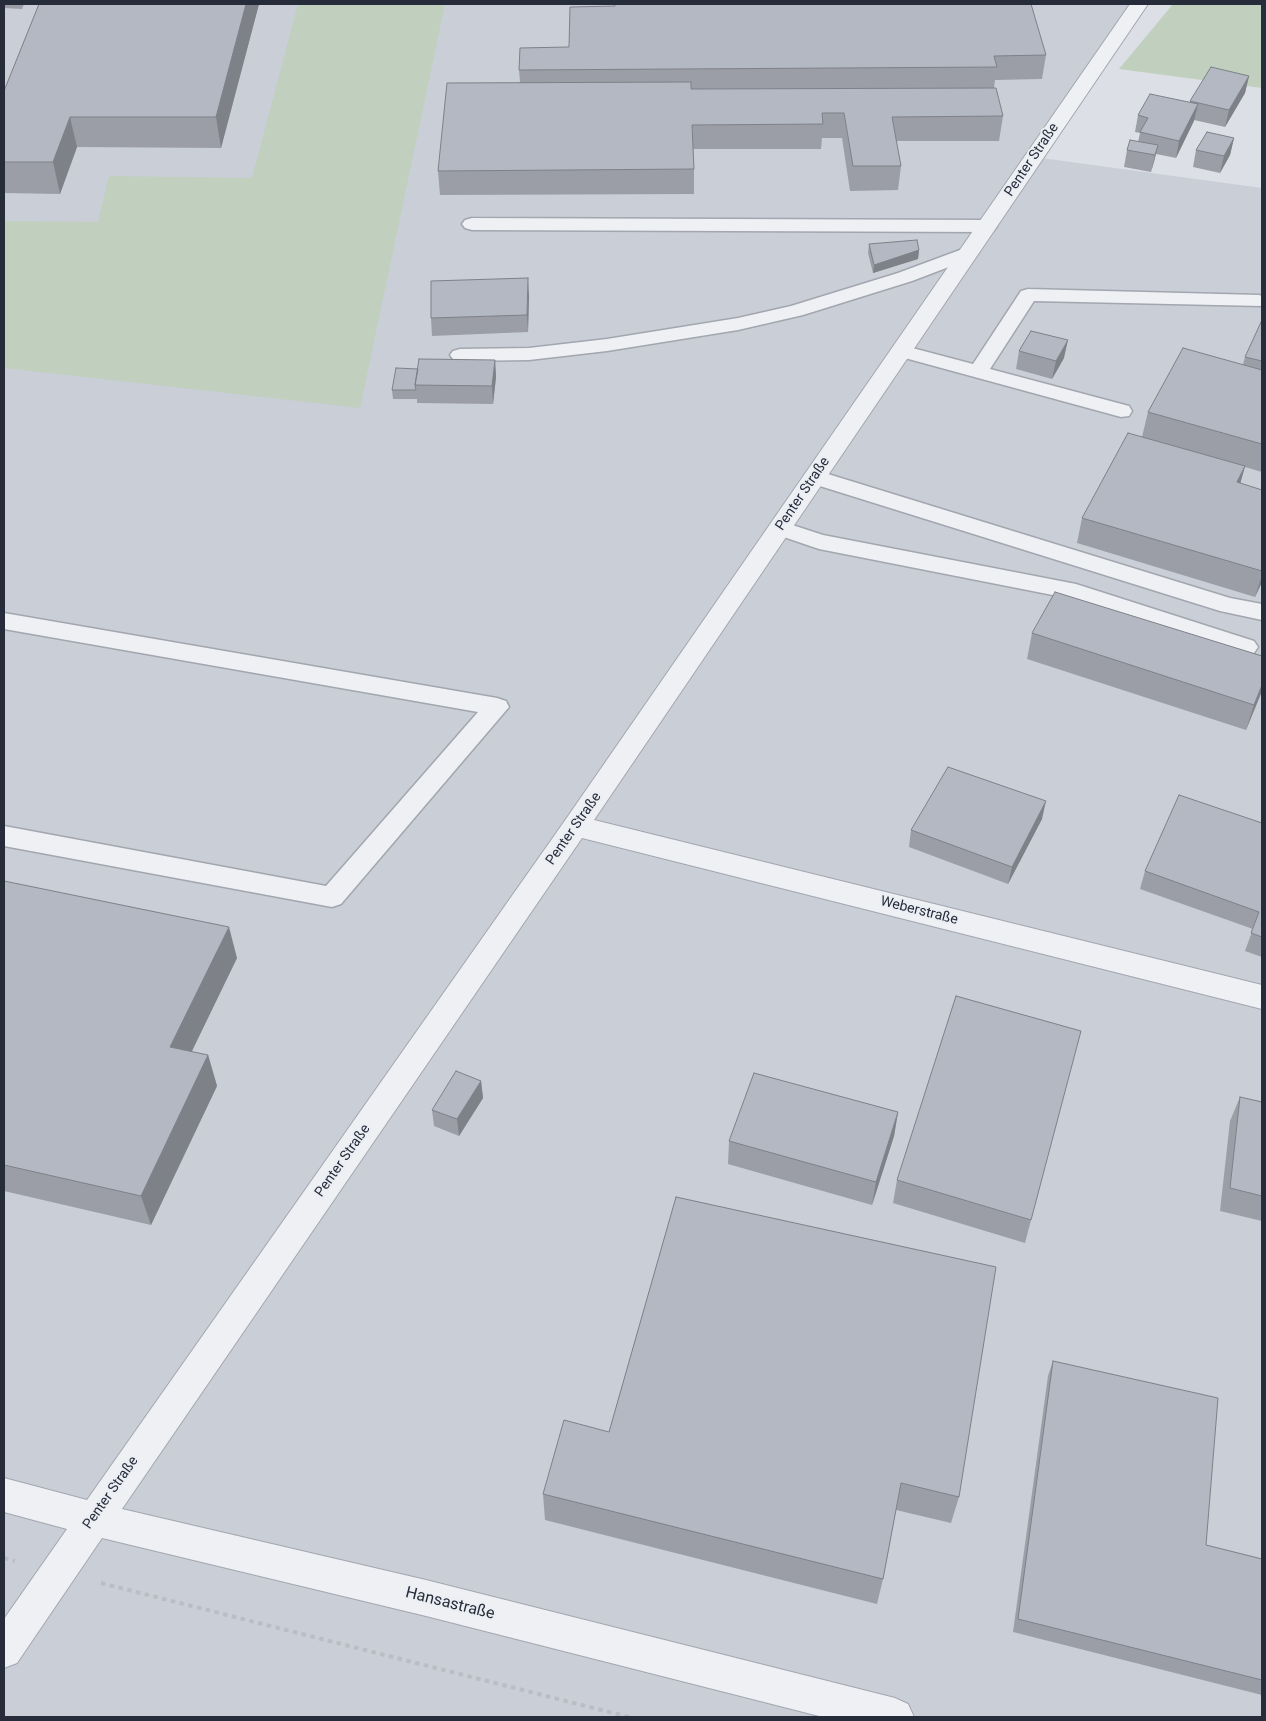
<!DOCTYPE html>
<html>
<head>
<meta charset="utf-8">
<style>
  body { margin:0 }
  #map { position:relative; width:1266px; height:1721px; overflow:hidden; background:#dcdfe5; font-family:Roboto,sans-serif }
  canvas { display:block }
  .frame { position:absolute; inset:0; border:5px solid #272c3b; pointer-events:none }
</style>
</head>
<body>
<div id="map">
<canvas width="1266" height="1721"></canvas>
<div class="frame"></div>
</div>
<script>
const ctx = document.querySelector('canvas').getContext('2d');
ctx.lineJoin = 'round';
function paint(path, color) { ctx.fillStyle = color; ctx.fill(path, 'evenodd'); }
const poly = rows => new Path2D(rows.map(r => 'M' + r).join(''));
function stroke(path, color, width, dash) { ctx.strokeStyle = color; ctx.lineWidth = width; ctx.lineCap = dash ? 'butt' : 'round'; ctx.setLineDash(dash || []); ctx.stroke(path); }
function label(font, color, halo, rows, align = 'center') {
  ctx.font = font + ' Roboto,sans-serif'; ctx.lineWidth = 4; ctx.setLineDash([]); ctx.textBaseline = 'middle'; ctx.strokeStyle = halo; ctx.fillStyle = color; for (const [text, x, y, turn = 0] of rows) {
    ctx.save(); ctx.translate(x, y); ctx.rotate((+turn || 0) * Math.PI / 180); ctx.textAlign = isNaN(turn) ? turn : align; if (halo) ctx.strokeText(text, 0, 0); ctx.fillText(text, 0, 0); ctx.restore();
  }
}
const built = poly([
  [4,4,1139,4,1034,157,1262,188,1262,1717,4,1717]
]);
const green = poly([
  [298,4,445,4,360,408,4,368,4,221,98,222,109,176,252,178],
  [1173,4,1262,4,1262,88,1119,69]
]);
const path = poly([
  [4,1558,15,1561],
  [101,1583,629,1717]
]);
const lane = poly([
  [472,218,987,220,994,222,997,226,994,230,987,232,472,230,465,228,462,224,465,220,472,218],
  [968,247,975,249,978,253,975,257,912,281,803,315,738,330,607,351,529,360,460,361,453,359,450,355,453,351,460,349,529,348,607,339,738,318,791,306,898,273,968,247],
  [1028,289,1259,295,1262,296,1262,306,1034,301,990,369,1129,406,1132,411,1129,416,1121,417,894,355,891,351,894,347,901,345,973,364,1021,291,1028,289],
  [815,470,1230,598,1262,604,1262,620,1220,611,807,482,804,477,807,472,815,470],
  [780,521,823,535,1076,584,1254,641,1258,647,1254,653,1246,655,1073,599,819,549,772,533,769,528,772,523,780,521],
  [4,613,497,698,506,701,509,707,341,904,332,907,4,846,4,826,326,886,478,712,4,629,4,613]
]);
const street = poly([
  [1130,4,1148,4,594,820,1262,985,1262,1009,582,838,122,1509,426,1580,895,1698,908,1704,914,1717,823,1717,426,1616,102,1538,17,1663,4,1668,4,1619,67,1529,4,1512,4,1478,87,1500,566,819,1130,4]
]);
const wall = poly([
  [4,4,24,4,22,9,4,8],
  [39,4,259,4,221,148,77,147,60,194,4,193,4,91],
  [614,6,1046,55,1042,79,995,80,994,88,1003,116,999,141,896,141,901,166,898,190,850,191,842,138,822,138,821,149,693,149,694,169,694,194,440,195,438,171,520,82,519,70,569,47],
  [1249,76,1245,93,1225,127,1194,120,1176,158,1156,154,1151,172,1124,167,1127,150,1138,142,1140,133,1135,132,1138,115,1190,103,1190,101],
  [1234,138,1230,155,1220,173,1193,167,1196,150],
  [869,244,919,250,918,259,873,273,868,253],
  [529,296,528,332,432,336,431,318],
  [1262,320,1262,472,1245,467,1240,483,1262,490,1262,582,1255,597,1077,543,1082,518,1142,437,1148,412,1243,364,1245,357],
  [1019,351,1064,358,1052,379,1016,369],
  [495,360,496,377,493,404,417,403,417,399,393,399,392,390,418,369],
  [1032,633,1262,656,1262,691,1246,730,1027,659],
  [1042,819,1008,884,909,847,911,830],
  [1262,823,1262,957,1245,951,1253,929,1140,889,1145,871],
  [4,881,237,958,191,1052,208,1055,217,1086,151,1225,4,1191],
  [481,1081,483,1098,459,1136,434,1126,432,1110],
  [1240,1097,1262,1102,1262,1221,1220,1211,1230,1121],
  [898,1112,894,1136,872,1205,728,1164,729,1141],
  [897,1180,1031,1220,1025,1243,893,1203],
  [676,1197,959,1497,951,1523,896,1510,883,1579,877,1604,545,1520,543,1494,609,1432],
  [1053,1361,1206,1545,1262,1559,1262,1695,1013,1632,1048,1376]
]);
const shadedWall = poly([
  [246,4,259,4,221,148,216,117],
  [1249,76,1245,93,1225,127,1229,110],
  [1198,104,1194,121,1176,158,1179,141],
  [70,117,77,147,60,194,53,162],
  [1234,138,1230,155,1220,173,1224,156],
  [1158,145,1154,162,1151,172,1155,155],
  [919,250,918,259,873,273,874,265],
  [528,278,529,296,528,332,527,315],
  [1068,340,1064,358,1052,379,1056,361],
  [495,360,496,377,493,404,492,386],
  [1245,466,1238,492,1237,482],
  [1262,575,1262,582,1255,597],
  [1262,685,1262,691,1246,730,1254,705],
  [1046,801,1042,819,1008,884,1012,867],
  [229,927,237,958,179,1078,170,1047],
  [208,1055,217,1086,151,1225,141,1196],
  [481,1081,483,1098,459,1136,457,1119],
  [898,1112,894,1136,872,1205,876,1182]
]);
const building = poly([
  [39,4,246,4,216,117,70,117,53,162,4,162,4,91,39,4],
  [615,4,1031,4,1046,55,994,56,997,67,519,70,520,48,569,47,570,7,615,6,615,4],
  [1211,67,1249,76,1229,110,1190,101,1211,67],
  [691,82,691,89,996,88,1003,116,892,117,901,166,853,166,844,113,822,113,823,124,692,125,694,169,438,171,447,83,691,82],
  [1150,94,1198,104,1179,141,1140,132,1148,118,1138,115,1150,94],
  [1207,132,1234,138,1224,156,1196,150,1207,132],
  [1130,140,1158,145,1155,155,1127,150,1130,140],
  [917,240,919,250,874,265,869,244,917,240],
  [528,278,527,315,431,318,431,281,528,278],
  [1262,320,1262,361,1245,357,1262,320],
  [1031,331,1068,340,1056,361,1019,351,1031,331],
  [1183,348,1262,370,1262,444,1148,412,1183,348],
  [419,359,495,360,492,386,415,385,419,359],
  [396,368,418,369,415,385,416,390,392,390,396,368],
  [1128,433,1245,466,1237,482,1262,490,1262,571,1082,518,1128,433],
  [1055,592,1262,656,1262,685,1254,705,1032,633,1055,592],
  [948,767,1046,801,1012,867,911,830,948,767],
  [1179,795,1262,823,1262,937,1251,933,1259,912,1145,871,1179,795],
  [4,881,229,927,170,1047,208,1055,141,1196,4,1165,4,881],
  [956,996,1081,1031,1031,1220,897,1180,956,996],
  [456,1071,481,1081,457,1119,432,1110,456,1071],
  [754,1073,898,1112,876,1182,729,1141,754,1073],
  [1240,1097,1262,1102,1262,1196,1230,1188,1240,1097],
  [676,1197,996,1267,959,1497,901,1483,883,1579,543,1494,564,1420,609,1432,676,1197],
  [1053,1361,1218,1398,1206,1545,1262,1559,1262,1680,1018,1619,1053,1361]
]);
const streetNames = [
  ["Penter Straße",1032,160,-56],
  ["Penter Straße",803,494,-56],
  ["Penter Straße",574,829,-55],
  ["Weberstraße",919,911,14],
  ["Penter Straße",343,1161,-55],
  ["Penter Straße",111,1493,-55]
];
const nearStreetnames = [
  ["Hansastraße",450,1604,14]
];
paint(built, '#caced7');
paint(green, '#c1cfbe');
stroke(lane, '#a2a6af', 3);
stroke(street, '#a2a6af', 2);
stroke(path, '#babdc4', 4, [4.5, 4.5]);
paint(lane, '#eef0f4');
paint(street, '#eef0f4');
paint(wall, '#9b9ea7');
paint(shadedWall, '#7e8188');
paint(building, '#b4b8c2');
stroke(building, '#7e8188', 1);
label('14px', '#272c3b', '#ebeef3', streetNames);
label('16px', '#272c3b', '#ebeef3', nearStreetnames);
</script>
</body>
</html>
